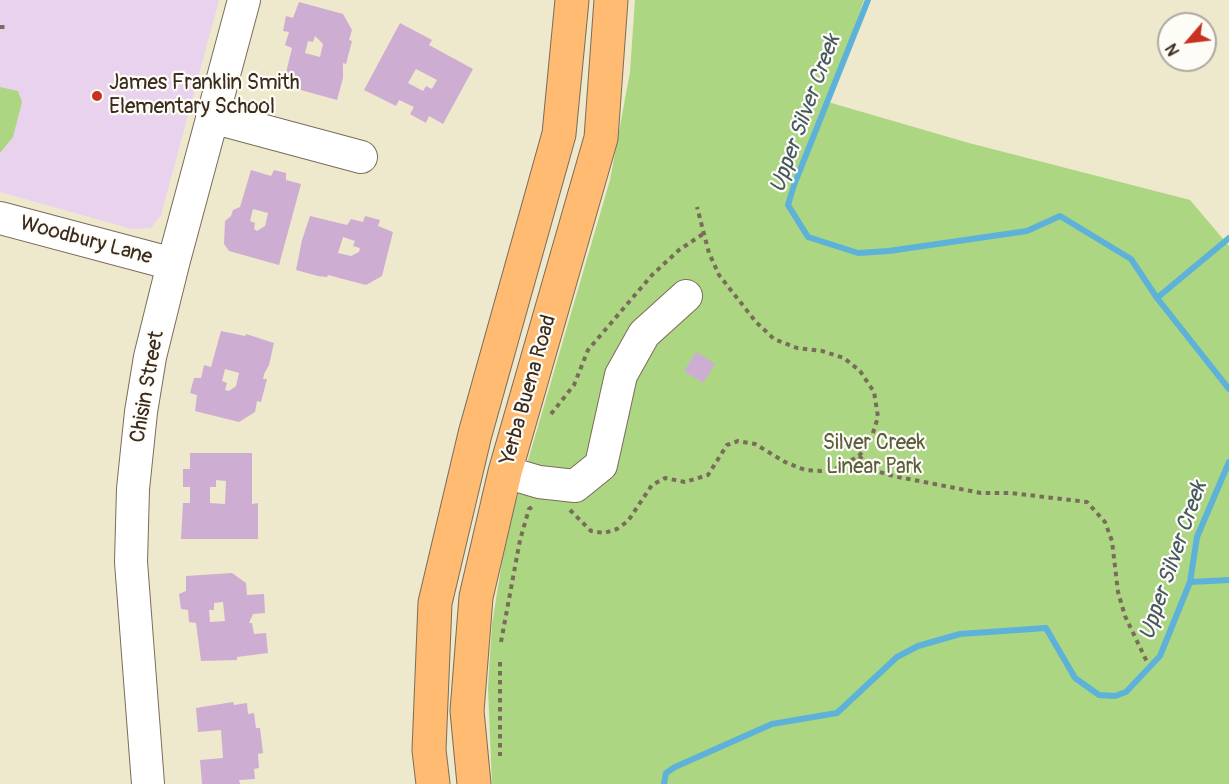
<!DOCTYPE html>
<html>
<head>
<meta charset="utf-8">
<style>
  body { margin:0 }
  #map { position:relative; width:1229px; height:784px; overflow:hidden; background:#eee8cc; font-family:Pangolin,sans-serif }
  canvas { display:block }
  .north { position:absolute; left:1157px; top:12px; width:60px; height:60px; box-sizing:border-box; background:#fdfcf7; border:2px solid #afa8a0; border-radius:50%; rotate:242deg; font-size:16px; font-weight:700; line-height:24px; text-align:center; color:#3b2a1e }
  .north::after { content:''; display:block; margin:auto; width:21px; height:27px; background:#c8321e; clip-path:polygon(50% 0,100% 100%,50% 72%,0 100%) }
</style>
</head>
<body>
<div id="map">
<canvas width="1229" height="784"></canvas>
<div class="north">N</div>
</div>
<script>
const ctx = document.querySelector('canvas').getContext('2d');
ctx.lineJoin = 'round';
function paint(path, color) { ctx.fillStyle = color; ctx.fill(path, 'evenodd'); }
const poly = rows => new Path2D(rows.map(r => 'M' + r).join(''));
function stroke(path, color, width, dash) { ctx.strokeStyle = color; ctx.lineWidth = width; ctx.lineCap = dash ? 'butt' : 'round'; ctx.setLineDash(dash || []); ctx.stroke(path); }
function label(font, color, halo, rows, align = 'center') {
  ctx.font = font + ' Pangolin,sans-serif'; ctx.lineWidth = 4.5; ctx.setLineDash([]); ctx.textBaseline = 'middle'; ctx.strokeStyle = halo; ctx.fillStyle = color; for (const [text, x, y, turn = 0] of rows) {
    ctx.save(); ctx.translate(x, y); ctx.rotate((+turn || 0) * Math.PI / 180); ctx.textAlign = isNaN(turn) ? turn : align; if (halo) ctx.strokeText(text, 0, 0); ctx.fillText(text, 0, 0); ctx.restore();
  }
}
const built = poly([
  [0,0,219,0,161,215,151,228,132,229,0,192]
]);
const green = poly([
  [635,0,864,0,828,102,969,143,1190,200,1229,246,1229,784,492,784,488,688,492,624,502,562,515,505,610,180,630,72],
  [0,87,18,91,22,102,13,137,0,153]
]);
const stream = poly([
  [868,0,794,185,788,205,808,237,858,253,889,251,1027,231,1060,216,1131,259,1157,298,1229,389],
  [1157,298,1229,238],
  [1190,582,1229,580],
  [664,784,666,773,675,767,772,724,837,713,897,657,918,646,960,634,1046,628,1075,678,1099,695,1115,696,1126,692,1160,656,1190,582,1197,537,1229,462]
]);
const building = poly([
  [299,2,343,14,352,30,349,40,352,41,346,64,343,63,343,78,337,100,283,85,292,48,285,45,289,32,283,31,286,16,293,18],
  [315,36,323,44,320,57,305,53,308,41,313,42],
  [400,23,432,40,429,45,473,69,443,124,429,116,426,123,410,114,414,107,399,100,396,106,364,90],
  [416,69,437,80,432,89,426,86,423,91,408,83],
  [251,170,271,176,274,170,286,173,286,180,301,184,279,265,229,251,224,244,225,221,231,216,233,210,240,207],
  [253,209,268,213,265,226,257,231,254,229,255,223,250,221],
  [310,216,347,225,351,219,363,222,365,216,380,220,378,226,393,232,382,276,366,285,328,275,327,277,318,276,296,270,302,240],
  [343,237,355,241,353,246,360,248,359,252,351,256,338,253],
  [221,331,245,336,246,334,274,343,269,365,264,374,263,379,267,379,261,402,257,401,255,412,239,422,195,411,197,395,190,393,194,378,201,378,204,365,211,367],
  [225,369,239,373,236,386,229,391,225,390,227,383,222,381],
  [696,352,715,364,703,383,684,371],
  [190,453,252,453,252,504,258,503,258,539,181,539,183,503,190,503,190,487,183,487,183,469,190,469],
  [216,480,226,481,225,504,210,503,210,487,216,487],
  [232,573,246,583,247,595,264,594,265,613,253,614,249,623,252,623,254,634,266,633,268,653,237,657,237,660,201,661,196,623,189,622,188,610,181,609,179,594,186,591,186,576],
  [223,602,225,621,210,622,209,610,214,610,214,603],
  [233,702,234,705,247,703,248,714,254,713,256,728,260,728,263,753,258,754,259,768,254,769,255,779,239,780,240,784,202,784,200,760,223,758,221,730,198,732,196,708]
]);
const path = poly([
  [0,27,5,27],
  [551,414,574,385,588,350,652,275,679,250,703,234],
  [859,456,873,470,893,476,981,493,1011,493,1087,502,1105,522,1112,541,1118,592,1125,616,1147,662],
  [570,510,591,531,604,533,617,529,628,521,652,485,665,478,685,482,708,475,727,445,738,441,755,444,785,462,805,470,821,471,835,469,859,456,871,439,878,417,874,392,860,371,844,358,822,351,797,348,774,339,756,322,719,275,709,253,697,207],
  [501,642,520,540,529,509,532,507],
  [500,662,500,756]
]);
const minor = poly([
  [212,117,361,157],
  [0,218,173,264],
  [505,472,539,482,575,486,601,465,621,375,644,334,686,296],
  [148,784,131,562,133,489,141,412,150,357,173,264,244,0]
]);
const major = poly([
  [433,784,429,750,435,603,475,434,559,134,572,0],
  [474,784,467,711,476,597,505,472,601,138,611,0]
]);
const markers = [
  [97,96,6,"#c8321e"]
];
const poiNames = [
  ["James Franklin Smith",109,84],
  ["Elementary School",109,108]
];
const streetNames = [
  ["Woodbury Lane",86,241,15],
  ["Chisin Street",148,387,-80],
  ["Yerba Buena Road",529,390,-74]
];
const parkNames = [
  ["Silver Creek",874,444],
  ["Linear Park",874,468]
];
const waterNames = [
  ["Upper Silver Creek",806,114,-70],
  ["Upper Silver Creek",1174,561,-71]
];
paint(built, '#e9d2ed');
paint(green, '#acd681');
stroke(stream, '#5eb1d9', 6);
paint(building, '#ceadd2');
stroke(minor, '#7a6c5b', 34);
stroke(major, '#7a6c5b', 35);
stroke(path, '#7a6c5b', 4, [4.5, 4.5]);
stroke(minor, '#fff', 32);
stroke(major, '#febb71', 33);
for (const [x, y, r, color] of markers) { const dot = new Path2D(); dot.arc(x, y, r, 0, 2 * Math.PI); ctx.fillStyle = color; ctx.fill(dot); stroke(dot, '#fdfcf7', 2); }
label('21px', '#3b2a1e', '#fdfcf7', poiNames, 'left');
label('21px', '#3b2a1e', '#fdfcf7', streetNames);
label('21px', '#5d5e3c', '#fdfcf7', parkNames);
label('italic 22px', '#47595f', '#fdfcf7', waterNames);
</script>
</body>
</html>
